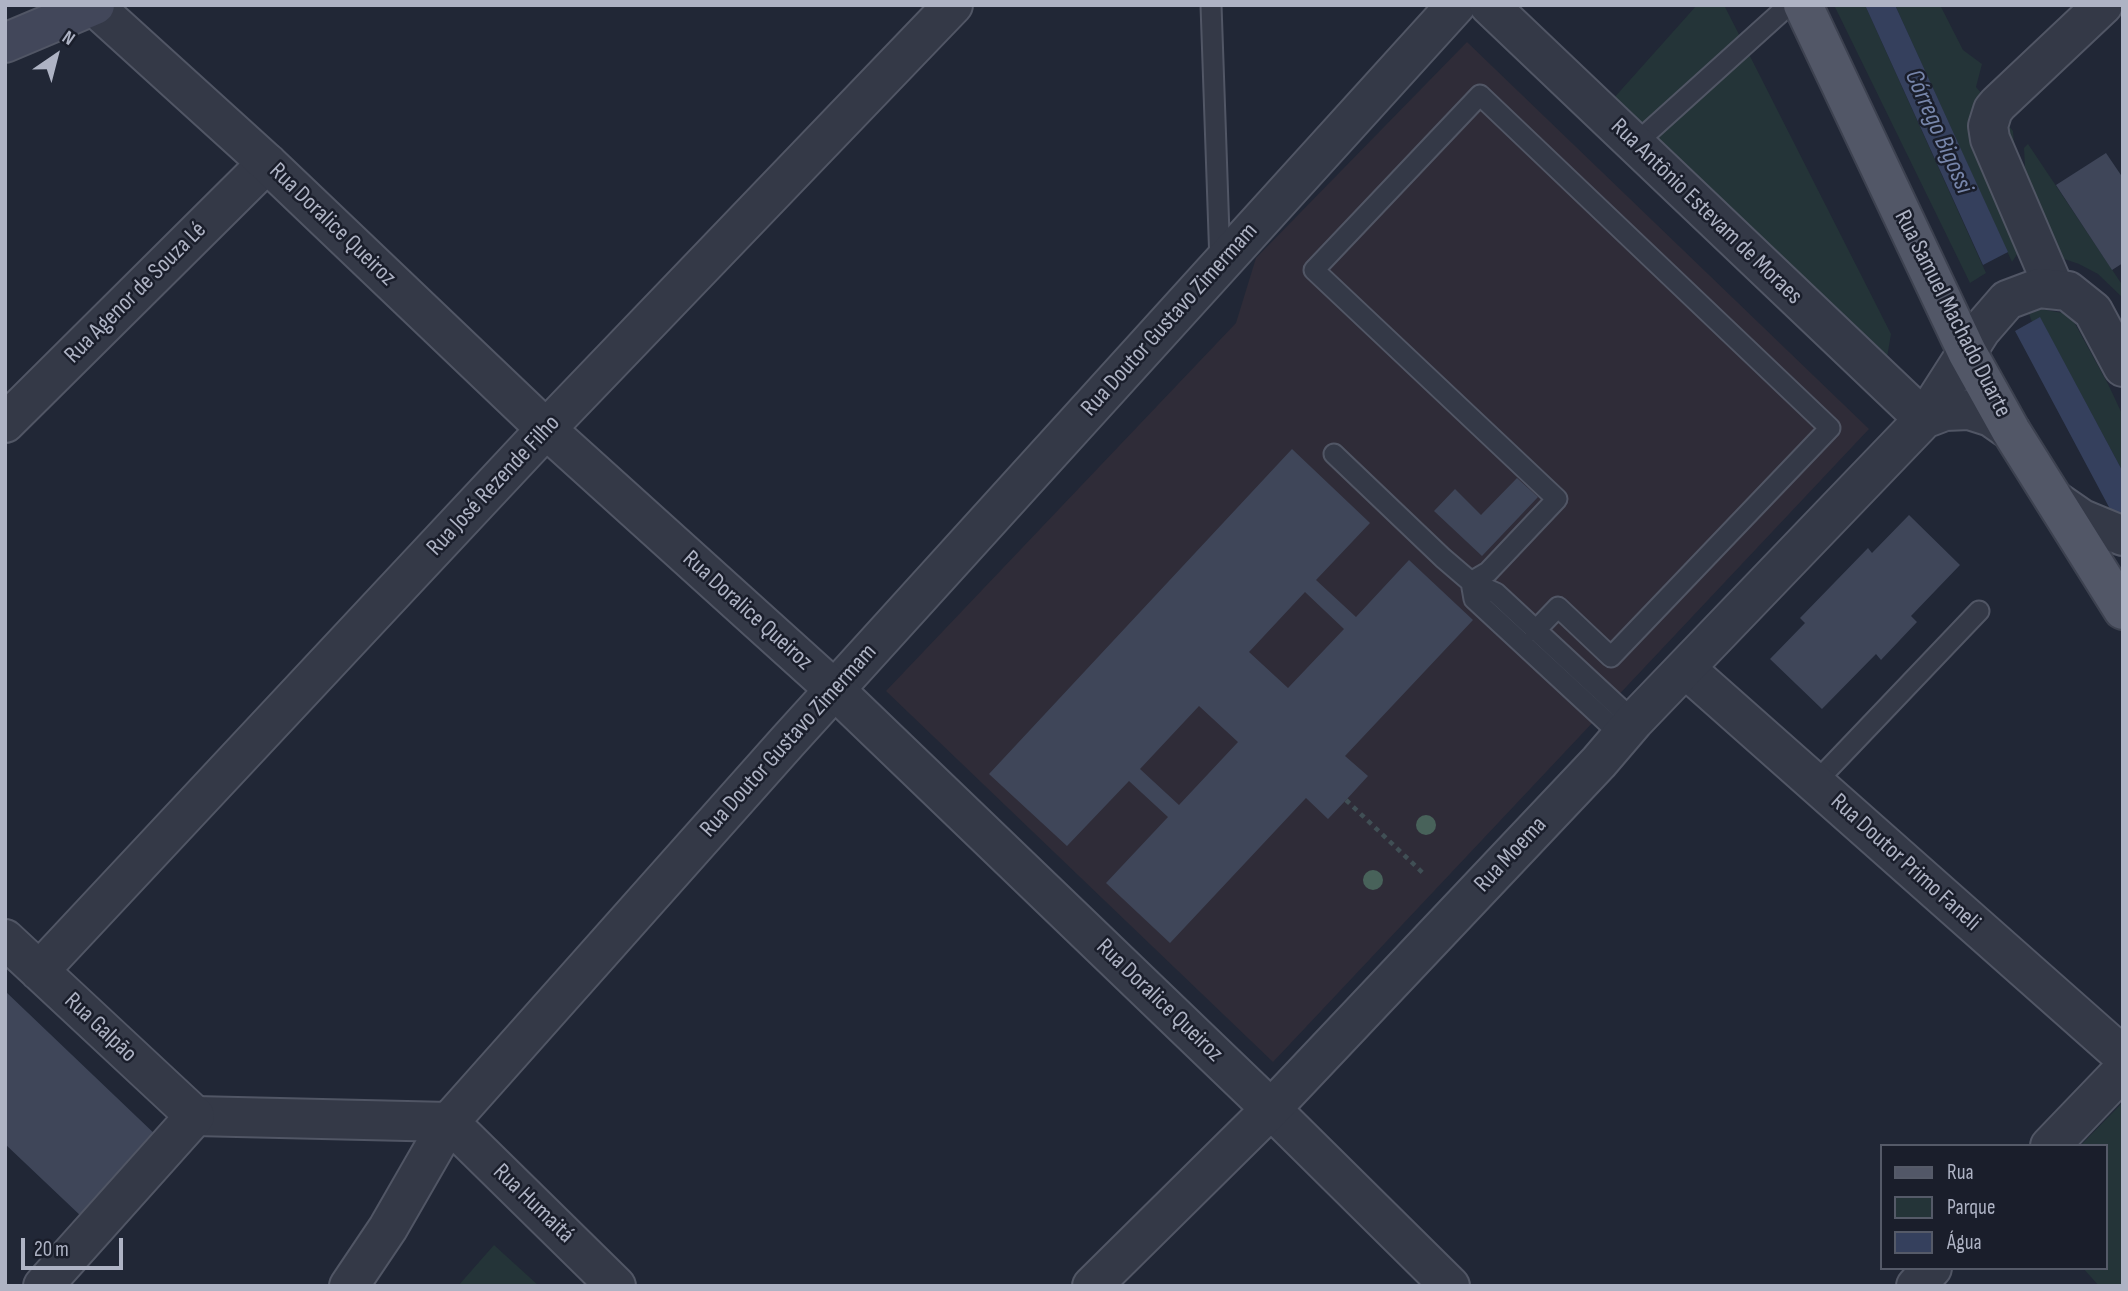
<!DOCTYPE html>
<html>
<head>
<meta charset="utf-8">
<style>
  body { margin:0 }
  #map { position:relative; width:2128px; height:1291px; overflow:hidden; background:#212736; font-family:"Sofia Sans Condensed",sans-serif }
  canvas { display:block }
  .frame { position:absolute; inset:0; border:7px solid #aeb3c4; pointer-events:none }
  .legend { position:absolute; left:1880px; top:1144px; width:228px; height:126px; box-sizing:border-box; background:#1a1e2b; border:2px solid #555a68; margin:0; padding:9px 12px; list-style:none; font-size:21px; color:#aeb3c4 }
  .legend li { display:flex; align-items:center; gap:14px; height:35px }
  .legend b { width:35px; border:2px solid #555a68 }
  .north { position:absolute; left:21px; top:21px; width:70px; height:70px; -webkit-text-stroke:5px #1a1e2b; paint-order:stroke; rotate:35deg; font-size:19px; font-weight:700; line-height:28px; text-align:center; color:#aeb3c4 }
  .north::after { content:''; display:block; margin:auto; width:24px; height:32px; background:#aeb3c4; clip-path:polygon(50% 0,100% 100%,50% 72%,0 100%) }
  .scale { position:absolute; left:21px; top:1238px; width:102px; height:32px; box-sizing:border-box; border:4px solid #aeb3c4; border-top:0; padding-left:9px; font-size:21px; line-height:24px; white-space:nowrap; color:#aeb3c4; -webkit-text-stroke:5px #1a1e2b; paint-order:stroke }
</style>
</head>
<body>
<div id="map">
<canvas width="2128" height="1291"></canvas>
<div class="frame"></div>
<ul class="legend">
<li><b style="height:9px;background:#525767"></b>Rua</li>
<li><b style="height:19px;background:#243438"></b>Parque</li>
<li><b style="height:19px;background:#35405d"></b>Água</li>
</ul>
<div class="north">N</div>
<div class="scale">20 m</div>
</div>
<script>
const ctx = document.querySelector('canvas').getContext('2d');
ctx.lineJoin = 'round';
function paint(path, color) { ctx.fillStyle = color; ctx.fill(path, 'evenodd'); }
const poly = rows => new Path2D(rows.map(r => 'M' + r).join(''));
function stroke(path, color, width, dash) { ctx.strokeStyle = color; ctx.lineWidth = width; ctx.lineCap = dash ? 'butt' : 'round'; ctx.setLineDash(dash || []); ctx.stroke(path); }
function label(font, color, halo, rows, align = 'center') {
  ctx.font = font + ' "Sofia Sans Condensed",sans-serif'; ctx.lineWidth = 5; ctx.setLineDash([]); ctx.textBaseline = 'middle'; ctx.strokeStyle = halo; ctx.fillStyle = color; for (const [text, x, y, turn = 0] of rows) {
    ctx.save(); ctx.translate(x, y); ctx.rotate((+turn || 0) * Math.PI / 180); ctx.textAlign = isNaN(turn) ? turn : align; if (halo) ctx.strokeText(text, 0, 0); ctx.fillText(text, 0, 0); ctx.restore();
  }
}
const medical = poly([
  [1467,42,1869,429,1273,1062,886,691,1236,323,1256,258]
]);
const green = poly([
  [1697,5,1724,5,1891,334,1885,369,1605,108],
  [1834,5,1865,5,1986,273,1970,283],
  [1895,5,1940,5,1963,50,1982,64,1976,87,2013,131,2021,248,2012,262],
  [2028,144,2123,286,2123,298,2098,274,2079,264,2029,247,2024,148],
  [2040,309,2063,313,2073,320,2108,384,2123,416,2123,472,2040,318,2032,322,2029,314],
  [2123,1102,2123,1285,2099,1286,2083,1268,2105,1268,2105,1146,2080,1146],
  [494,1245,539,1286,458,1286]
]);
const water = poly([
  [1865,5,1895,5,2008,252,1983,265],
  [2040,317,2123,472,2123,522,2118,524,2015,331]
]);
const building = poly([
  [2106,153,2123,178,2123,263,2112,270,2056,185],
  [1292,449,1370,523,1316,580,1356,617,1409,560,1473,620,1345,756,1368,776,1346,800,1328,819,1306,798,1170,943,1106,883,1168,817,1129,781,1067,846,989,774],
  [1305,592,1344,629,1288,688,1249,652],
  [1199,706,1238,742,1179,805,1140,769],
  [1517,478,1538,497,1482,556,1434,511,1455,489,1481,515],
  [1909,515,1960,565,1911,616,1917,622,1881,660,1876,654,1822,709,1770,659,1805,623,1800,618,1868,548,1872,553],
  [5,991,159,1138,83,1218,5,1144]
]);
const path = poly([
  [1346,800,1424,874]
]);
const service = poly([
  [1211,5,1220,263],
  [1635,144,1789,5],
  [1334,454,1443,558,1471,582,1496,593,1634,721],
  [1471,582,1488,572,1557,499,1314,270,1480,95,1830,428,1611,657,1558,607,1535,631],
  [1471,582,1474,599,1621,735],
  [1815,783,1979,611]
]);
const minor = poly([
  [2054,288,1990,139,1988,126,1993,110,1998,104,2103,5],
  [5,423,267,163],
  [1686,669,2123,1056],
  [1271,1109,1450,1286],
  [195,1116,449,1122],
  [449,1122,616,1286],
  [2050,1146,2123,1070],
  [349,1286,388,1228,449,1122,788,741,1456,5],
  [1916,1286,1932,1268]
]);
const tertiary = poly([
  [1489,5,1924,419],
  [94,6,267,163,546,429,835,690,1271,1109],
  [1924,419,1945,411,1969,410,1991,417,2011,431],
  [2056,501,2082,519,2123,536],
  [5,939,195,1116,43,1286],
  [39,971,546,429,953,5],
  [1092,1286,1271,1109,1599,762,1634,721,1924,419,1981,330,2007,300,2039,288,2068,291,2093,311,2123,367]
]);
const secondary = poly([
  [5,43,95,5]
]);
const primary = poly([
  [1803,5,1967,352,2011,431,2123,610]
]);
const trees = [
  [1426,825],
  [1373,880]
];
const streetNames = [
  ["Rua Antônio Estevam de Moraes",1706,212,44],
  ["Rua Doralice Queiroz",332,225,44],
  ["Rua Agenor de Souza Lé",136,293,-45],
  ["Rua Samuel Machado Duarte",1952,314,63],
  ["Rua Doutor Gustavo Zimermam",1170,320,-48],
  ["Rua José Rezende Filho",494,486,-47],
  ["Rua Doralice Queiroz",747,611,42],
  ["Rua Doutor Gustavo Zimermam",789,741,-48],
  ["Rua Moema",1511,855,-47],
  ["Rua Doutor Primo Faneli",1905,863,42],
  ["Rua Doralice Queiroz",1159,1001,44],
  ["Rua Galpão",100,1028,43],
  ["Rua Humaitá",533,1204,44]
];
const waterNames = [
  ["Córrego Bigossi",1938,132,66]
];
paint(medical, '#2f2c38');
paint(green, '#243438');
paint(water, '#35405d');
paint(building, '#3f4659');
stroke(service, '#515665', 23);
stroke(minor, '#515665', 42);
stroke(tertiary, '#515665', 42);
stroke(secondary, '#515665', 42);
stroke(primary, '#3d4250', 42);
stroke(path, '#404f55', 4.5, [5, 5]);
stroke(service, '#343947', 19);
stroke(minor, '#343947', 38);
stroke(tertiary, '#343947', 38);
stroke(secondary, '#42475a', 38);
stroke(primary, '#525767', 38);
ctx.fillStyle = '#48625a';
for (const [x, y] of trees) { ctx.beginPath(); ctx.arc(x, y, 10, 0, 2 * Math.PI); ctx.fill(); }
label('24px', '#aeb3c4', '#1a1e2b', streetNames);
label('italic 26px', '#7786ab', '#1a1e2b', waterNames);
</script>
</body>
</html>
